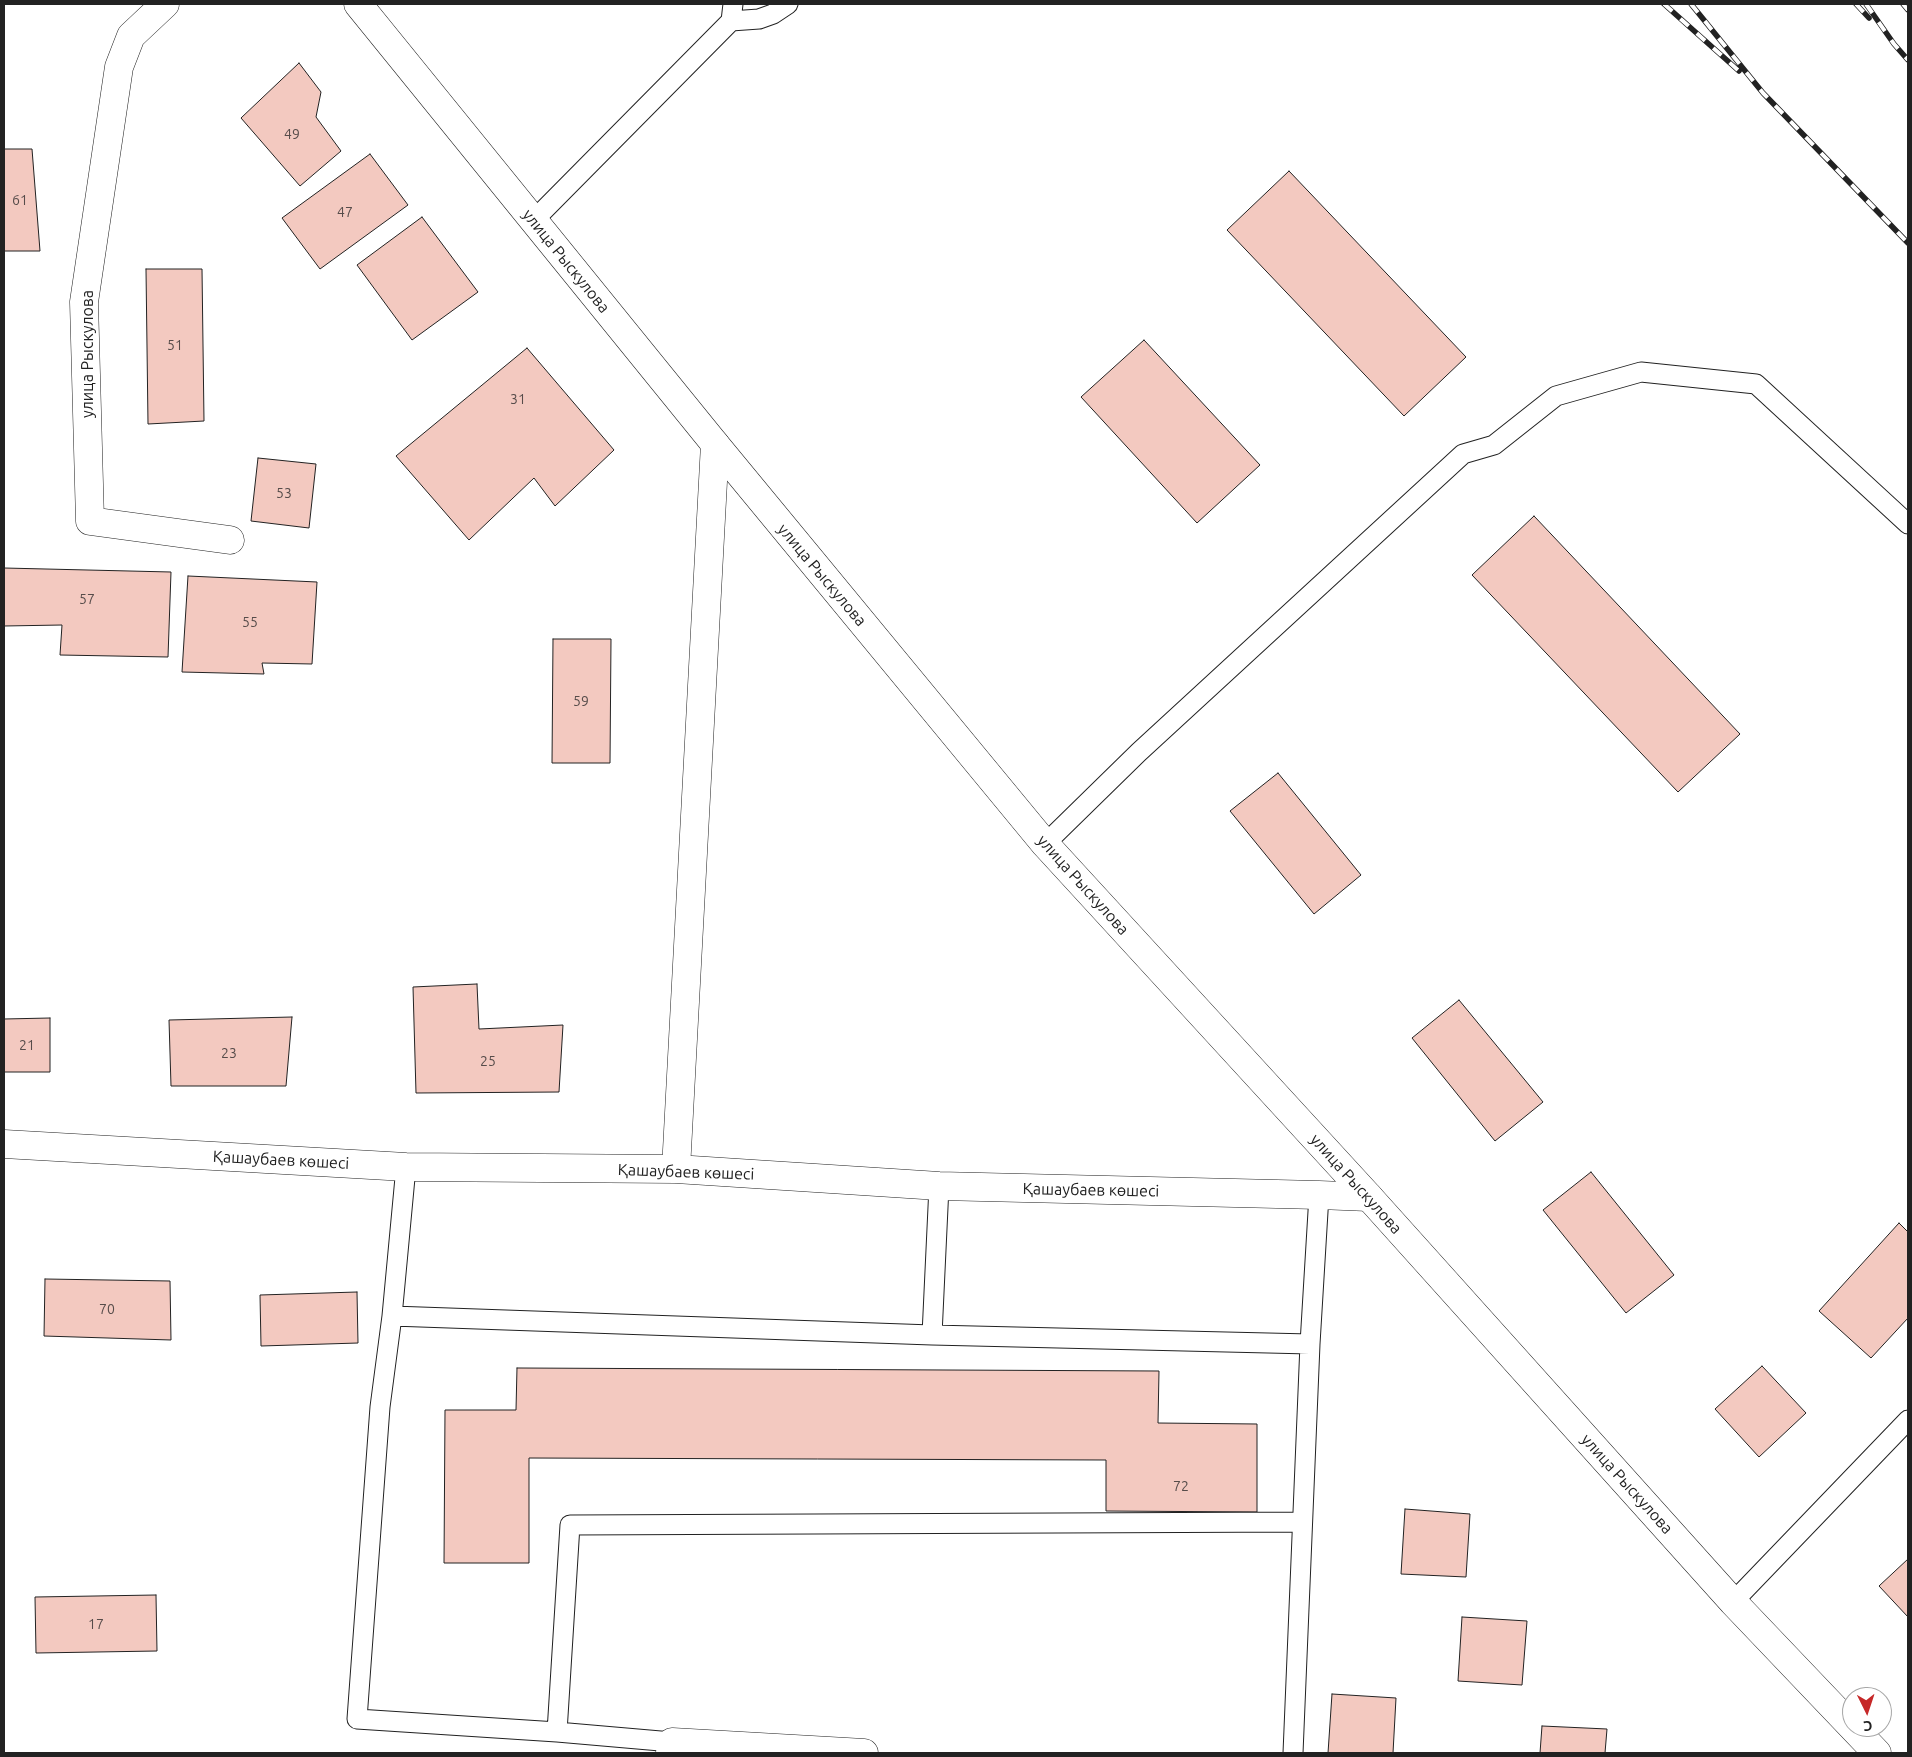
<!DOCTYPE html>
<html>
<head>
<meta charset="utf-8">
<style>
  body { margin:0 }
  #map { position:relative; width:1912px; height:1757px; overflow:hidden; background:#fff; font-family:Ubuntu,sans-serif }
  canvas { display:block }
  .frame { position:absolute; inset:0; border:5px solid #222; pointer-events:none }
  .north { position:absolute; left:1842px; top:1687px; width:50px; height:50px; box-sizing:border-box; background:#fff; border:1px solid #a7a7a7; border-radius:50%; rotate:176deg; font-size:14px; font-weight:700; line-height:20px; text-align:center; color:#222 }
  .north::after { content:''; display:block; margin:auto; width:18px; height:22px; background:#c62828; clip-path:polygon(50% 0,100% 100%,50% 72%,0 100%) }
</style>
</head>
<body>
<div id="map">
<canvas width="1912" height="1757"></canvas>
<div class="frame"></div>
<div class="north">С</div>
</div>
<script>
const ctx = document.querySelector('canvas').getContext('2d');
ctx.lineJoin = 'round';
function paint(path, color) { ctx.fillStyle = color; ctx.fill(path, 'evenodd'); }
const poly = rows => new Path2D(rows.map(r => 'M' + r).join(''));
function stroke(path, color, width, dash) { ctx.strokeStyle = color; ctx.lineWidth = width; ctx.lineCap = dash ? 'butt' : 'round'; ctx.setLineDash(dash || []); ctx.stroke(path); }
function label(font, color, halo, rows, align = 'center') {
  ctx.font = font + ' Ubuntu,sans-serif'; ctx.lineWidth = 4; ctx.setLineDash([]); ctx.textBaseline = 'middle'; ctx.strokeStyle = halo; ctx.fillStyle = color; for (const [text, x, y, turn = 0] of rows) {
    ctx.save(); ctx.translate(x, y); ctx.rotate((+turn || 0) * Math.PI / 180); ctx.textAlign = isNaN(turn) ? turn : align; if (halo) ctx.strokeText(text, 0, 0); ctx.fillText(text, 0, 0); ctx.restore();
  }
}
const building = poly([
  [299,63,321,92,316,117,341,151,300,186,241,118,299,63],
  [4,149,32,149,40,251,4,251,4,149],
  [370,154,408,205,320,269,282,218,370,154],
  [1289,171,1466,357,1404,416,1227,230,1289,171],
  [422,217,478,292,412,340,357,265,422,217],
  [146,269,202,269,204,421,148,424,146,269],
  [1144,340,1260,465,1197,523,1081,397,1144,340],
  [527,348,614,450,555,506,534,478,469,540,396,456,527,348],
  [258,458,316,464,309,528,251,521,258,458],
  [1534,516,1740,734,1678,792,1472,575,1534,516],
  [4,568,171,572,168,657,60,655,62,625,4,626,4,568],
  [188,576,317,582,312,664,262,663,264,674,182,672,188,576],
  [553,639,611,639,610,763,552,763,553,639],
  [1278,773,1361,875,1314,914,1230,811,1278,773],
  [477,984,479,1029,563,1025,559,1092,416,1093,413,987,477,984],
  [1459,1000,1543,1102,1495,1141,1412,1038,1459,1000],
  [292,1017,286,1086,171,1086,169,1020,292,1017],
  [50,1018,50,1072,4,1072,4,1019,50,1018],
  [1591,1172,1674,1275,1626,1313,1543,1210,1591,1172],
  [1899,1223,1908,1232,1908,1318,1871,1358,1819,1311,1899,1223],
  [45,1279,170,1281,171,1340,44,1336,45,1279],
  [357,1292,358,1343,261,1346,260,1295,357,1292],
  [1762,1366,1806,1413,1759,1457,1715,1409,1762,1366],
  [517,1368,1159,1371,1158,1423,1257,1424,1257,1512,1106,1511,1106,1460,529,1458,529,1563,444,1563,445,1410,516,1410,517,1368],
  [1405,1509,1470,1514,1466,1577,1401,1574,1405,1509],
  [1908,1559,1908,1617,1879,1586,1908,1559],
  [156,1595,157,1651,36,1653,35,1597,156,1595],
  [1462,1617,1527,1621,1522,1685,1458,1681,1462,1617],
  [1332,1694,1396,1698,1393,1753,1328,1753,1332,1694],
  [1542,1726,1607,1729,1605,1753,1540,1753,1542,1726]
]);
const lane = poly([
  [731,21,759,19,773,14,788,4],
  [534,220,731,21,733,4],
  [1045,844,1139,752,1463,454,1494,445,1556,396,1641,372,1756,384,1908,524],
  [406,1167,392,1316,932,1335,1310,1344],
  [392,1316,380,1407,357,1719,557,1732,672,1742],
  [932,1335,939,1186],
  [1733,1602,1908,1420],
  [557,1732,570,1525,1302,1522],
  [1293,1753,1310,1344,1319,1195]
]);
const street = poly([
  [165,4,131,36,119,67,84,302,90,521,230,540],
  [4,1144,406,1167,676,1169,939,1186,1319,1195,1369,1197],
  [676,1169,715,444],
  [670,1753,672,1742,864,1753]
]);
const secondary = poly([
  [358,4,715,444,1045,844,1369,1197,1733,1602,1877,1753]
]);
const rail = poly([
  [1664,4,1739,71],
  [1691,4,1763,93,1908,243],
  [1856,4,1869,18],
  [1866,4,1894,44,1908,60],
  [1903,4,1908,10]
]);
const numberNames = [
  ["49",292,134],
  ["61",20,200],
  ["47",345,212],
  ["51",175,345],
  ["31",518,399],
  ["53",284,493],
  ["57",87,599],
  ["55",250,622],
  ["59",581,701],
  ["21",27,1045],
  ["23",229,1053],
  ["25",488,1061],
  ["70",107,1309],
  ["72",1181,1486],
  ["17",96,1624]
];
const streetNames = [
  ["улица Рыскулова",566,261,51],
  ["улица Рыскулова",88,354,-90],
  ["улица Рыскулова",822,575,50],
  ["улица Рыскулова",1083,885,48],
  ["Қашаубаев көшесі",281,1160,3],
  ["Қашаубаев көшесі",686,1172,2],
  ["улица Рыскулова",1356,1184,48],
  ["Қашаубаев көшесі",1091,1190,1],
  ["улица Рыскулова",1627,1484,48]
];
paint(building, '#f3c9c0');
stroke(building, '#222', 1);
stroke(lane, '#222', 21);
stroke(street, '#222', 29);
stroke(secondary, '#222', 29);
stroke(lane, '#fff', 19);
stroke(street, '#fff', 28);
stroke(secondary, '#fff', 28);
stroke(rail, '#222', 5.5);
stroke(rail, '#fff', 4, [11]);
label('14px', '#564c4a', null, numberNames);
label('16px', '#222', '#fff', streetNames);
</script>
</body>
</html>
